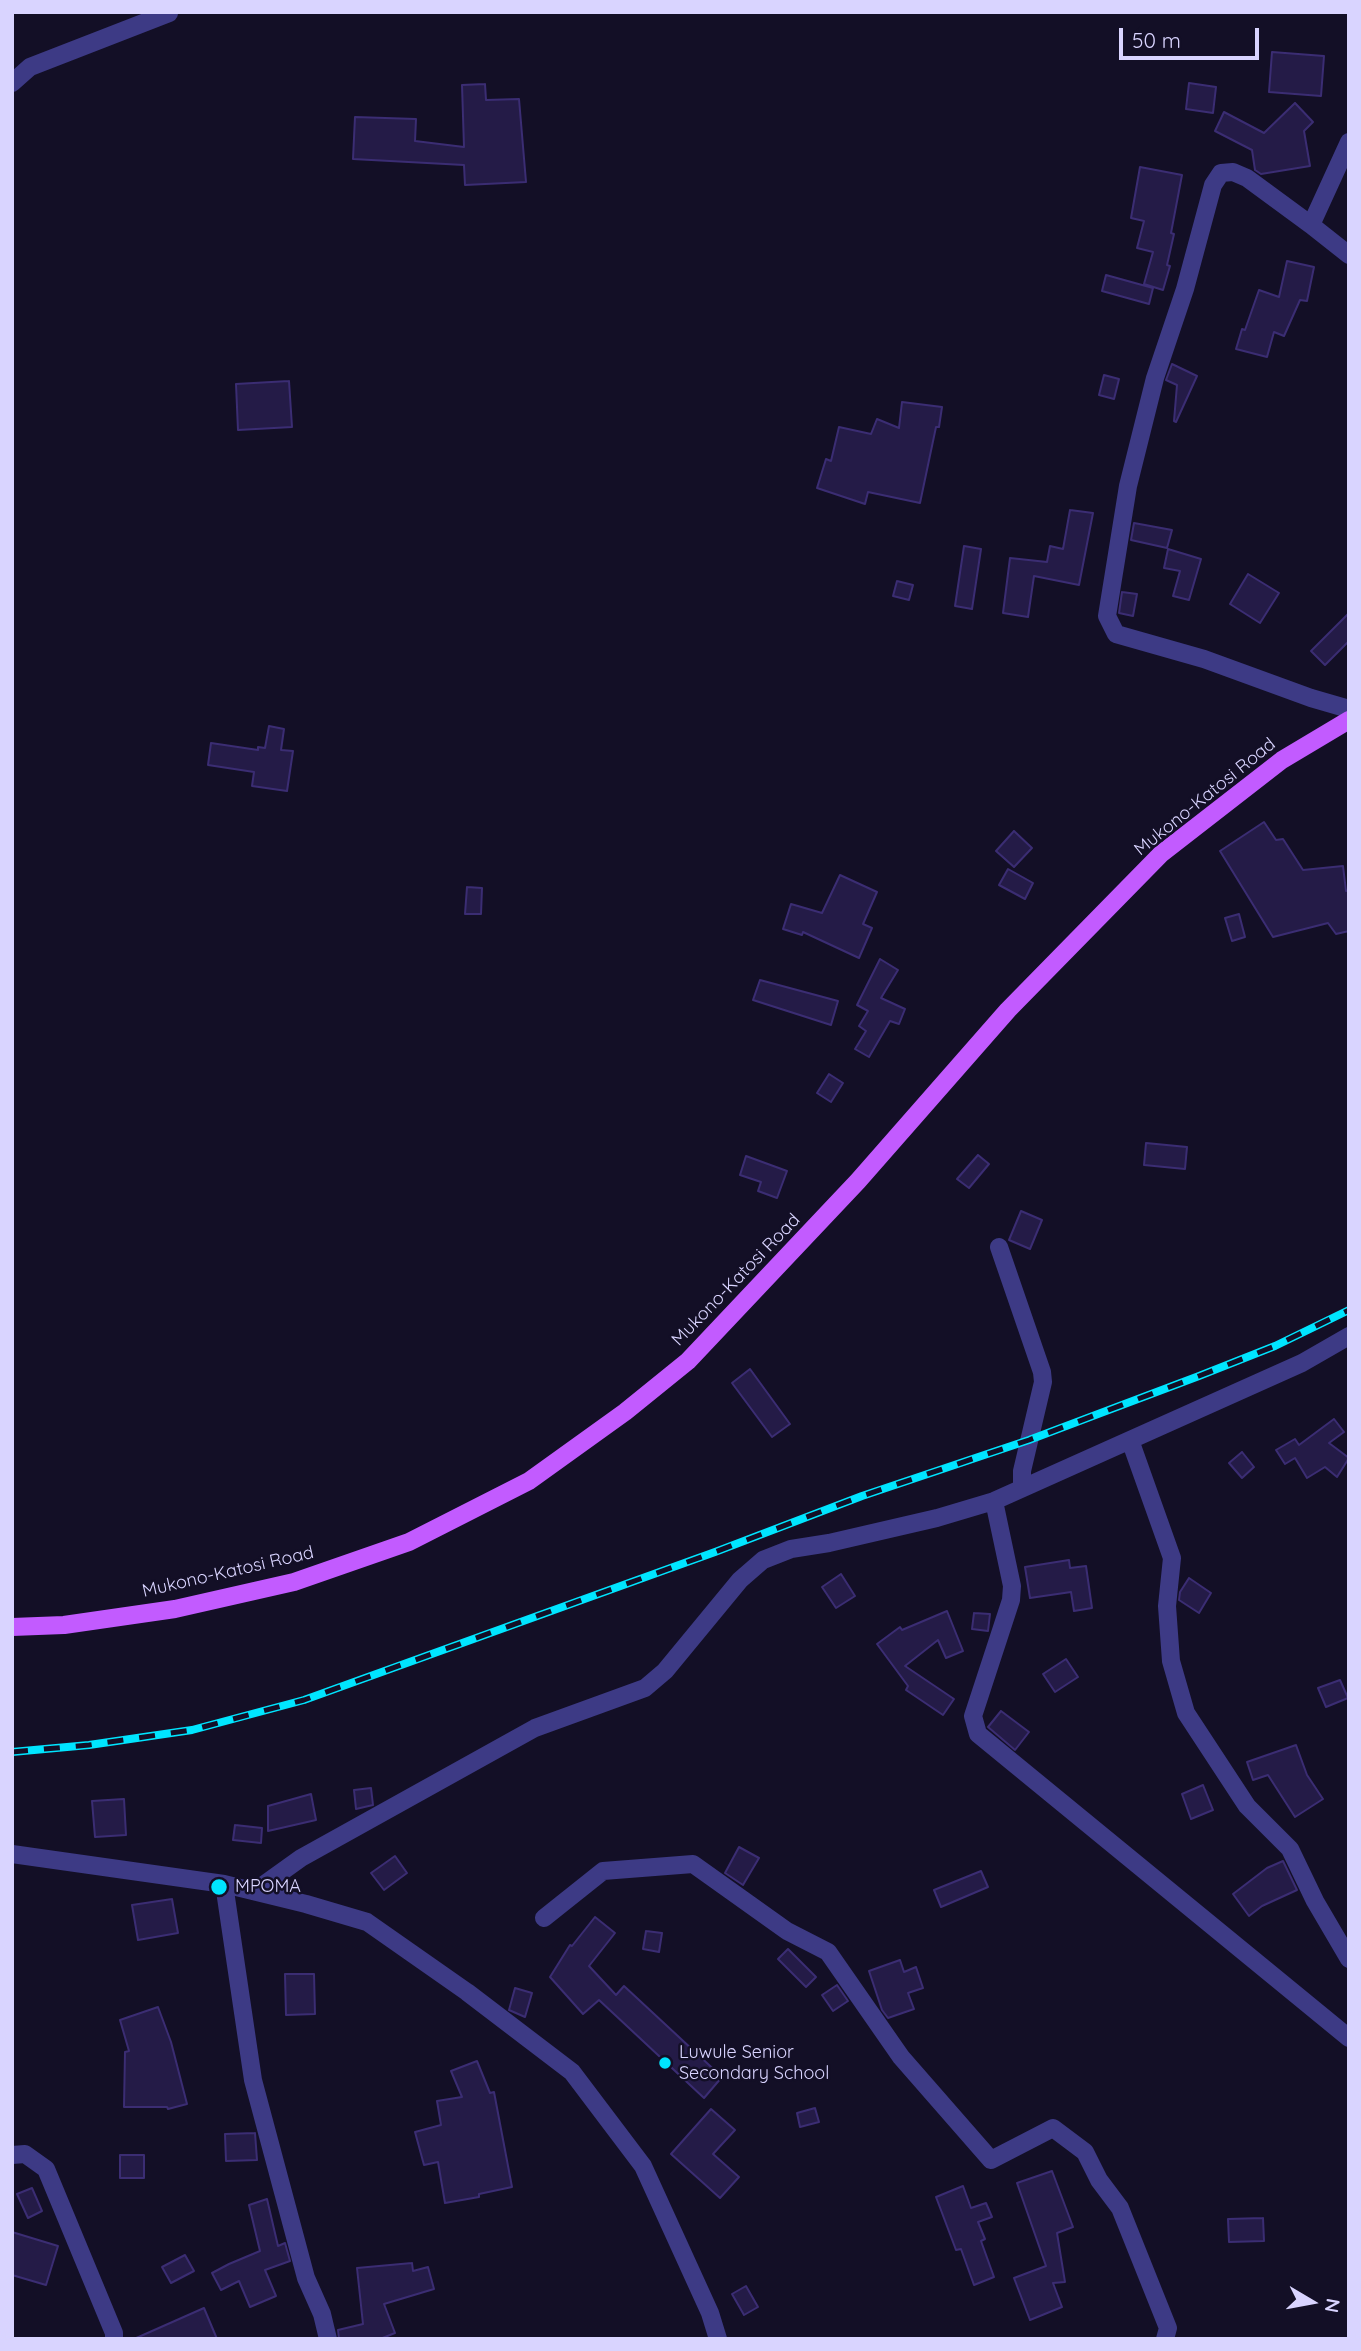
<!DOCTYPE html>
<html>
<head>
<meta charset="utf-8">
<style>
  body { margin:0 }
  #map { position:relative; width:1361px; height:2351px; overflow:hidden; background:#130f26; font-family:Quicksand,sans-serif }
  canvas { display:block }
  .frame { position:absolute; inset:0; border:14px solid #d9d4ff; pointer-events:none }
  .north { position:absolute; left:1277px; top:2267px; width:70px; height:70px; -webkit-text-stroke:5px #130f26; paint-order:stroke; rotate:100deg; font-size:19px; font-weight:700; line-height:28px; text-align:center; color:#d9d4ff }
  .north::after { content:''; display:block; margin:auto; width:24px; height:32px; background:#d9d4ff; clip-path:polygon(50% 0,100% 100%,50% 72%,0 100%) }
  .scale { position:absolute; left:1119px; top:28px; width:140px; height:32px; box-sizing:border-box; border:4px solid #d9d4ff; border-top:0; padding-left:9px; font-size:21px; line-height:24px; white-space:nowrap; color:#d9d4ff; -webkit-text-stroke:5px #130f26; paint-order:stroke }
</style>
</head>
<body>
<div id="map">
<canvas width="1361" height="2351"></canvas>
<div class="frame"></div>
<div class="north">N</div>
<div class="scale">50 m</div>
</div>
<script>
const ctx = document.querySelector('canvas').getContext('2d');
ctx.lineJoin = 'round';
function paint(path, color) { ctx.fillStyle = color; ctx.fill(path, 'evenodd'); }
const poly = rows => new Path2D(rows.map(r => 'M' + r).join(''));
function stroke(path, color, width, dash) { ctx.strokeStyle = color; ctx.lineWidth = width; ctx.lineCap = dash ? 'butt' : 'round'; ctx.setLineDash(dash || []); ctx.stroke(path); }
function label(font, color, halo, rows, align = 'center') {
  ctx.font = font + ' Quicksand,sans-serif'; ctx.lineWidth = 5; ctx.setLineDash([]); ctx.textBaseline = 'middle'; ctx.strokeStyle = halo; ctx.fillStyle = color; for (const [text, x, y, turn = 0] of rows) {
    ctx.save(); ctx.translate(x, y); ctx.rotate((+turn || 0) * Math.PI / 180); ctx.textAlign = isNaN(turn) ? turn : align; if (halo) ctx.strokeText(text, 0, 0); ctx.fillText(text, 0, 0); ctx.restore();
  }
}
const building = poly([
  [1272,52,1324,56,1321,96,1269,92,1272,52],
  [1189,83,1216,87,1213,113,1186,109,1189,83],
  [485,84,486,100,519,99,526,182,465,185,464,165,353,159,355,117,416,119,415,141,464,147,462,85,485,84],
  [1295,103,1313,122,1304,131,1310,166,1261,174,1255,170,1252,150,1215,131,1224,112,1264,133,1295,103],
  [1140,167,1182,175,1171,233,1174,234,1167,265,1170,266,1163,290,1144,284,1153,252,1137,248,1144,221,1131,218,1140,167],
  [1287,261,1314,267,1307,301,1300,300,1284,336,1274,332,1267,357,1236,349,1242,329,1245,330,1259,290,1279,297,1287,261],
  [1106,275,1153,288,1149,304,1102,291,1106,275],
  [1172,364,1197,376,1176,422,1174,421,1177,385,1166,380,1172,364],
  [1104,375,1119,379,1114,399,1099,395,1104,375],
  [289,381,292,427,238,430,236,384,289,381],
  [902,402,942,407,939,427,936,427,920,503,868,492,865,504,817,488,826,459,831,461,839,427,871,434,877,419,899,428,902,402],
  [1070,510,1093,513,1079,585,1034,576,1028,617,1003,613,1010,558,1047,562,1050,546,1063,549,1070,510],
  [1134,523,1172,530,1167,548,1131,540,1134,523],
  [964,546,981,549,972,609,955,606,964,546],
  [1168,549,1201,559,1189,600,1173,596,1180,571,1164,568,1168,549],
  [1248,574,1279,593,1260,623,1230,604,1248,574],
  [897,581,913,585,909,600,893,596,897,581],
  [1122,592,1137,594,1133,616,1119,613,1122,592],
  [1349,613,1349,641,1325,665,1311,651,1349,613],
  [269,726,284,729,281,750,293,751,287,791,252,786,254,772,208,765,211,743,258,750,258,747,265,748,269,726],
  [1264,822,1276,840,1283,839,1303,870,1343,866,1346,891,1349,890,1349,931,1336,934,1328,923,1273,937,1220,851,1264,822],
  [1014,831,1032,848,1014,867,996,851,1014,831],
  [1008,869,1033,883,1025,899,999,885,1008,869],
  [840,875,877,892,863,924,872,928,859,958,803,932,802,935,783,929,791,904,822,913,840,875],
  [467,887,482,888,481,914,465,914,467,887],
  [1239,914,1245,937,1232,941,1225,918,1239,914],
  [880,959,898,970,881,998,905,1009,899,1024,890,1021,869,1057,855,1049,866,1031,859,1026,868,1011,857,1005,880,959],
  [760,980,838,1001,831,1025,753,1000,760,980],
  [829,1074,843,1083,831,1102,817,1093,829,1074],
  [1146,1143,1187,1147,1185,1169,1144,1165,1146,1143],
  [978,1155,989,1164,969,1188,957,1179,978,1155],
  [746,1156,787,1171,777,1198,758,1191,761,1182,740,1175,746,1156],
  [1021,1211,1042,1220,1030,1249,1009,1240,1021,1211],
  [750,1369,790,1424,772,1437,732,1383,750,1369],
  [1334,1419,1344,1432,1329,1443,1349,1458,1337,1477,1325,1467,1307,1478,1295,1458,1285,1464,1276,1450,1295,1439,1299,1445,1334,1419],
  [1242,1452,1254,1467,1242,1478,1229,1463,1242,1452],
  [1069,1560,1070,1568,1086,1566,1092,1608,1074,1611,1071,1592,1030,1598,1025,1567,1069,1560],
  [841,1574,855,1596,836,1608,822,1587,841,1574],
  [1189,1578,1211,1593,1199,1613,1179,1600,1180,1592,1189,1578],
  [947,1611,963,1651,946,1658,938,1640,905,1666,954,1699,943,1715,906,1690,908,1686,877,1644,900,1627,902,1630,947,1611],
  [974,1613,990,1614,988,1631,972,1629,974,1613],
  [1066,1659,1078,1677,1055,1692,1043,1674,1066,1659],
  [1340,1680,1348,1698,1326,1707,1318,1688,1340,1680],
  [1001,1711,1029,1732,1015,1750,988,1727,1001,1711],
  [1296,1745,1307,1775,1323,1799,1295,1817,1268,1775,1253,1780,1247,1762,1296,1745],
  [1203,1785,1213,1810,1191,1819,1182,1794,1203,1785],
  [371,1788,373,1805,356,1809,354,1790,371,1788],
  [311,1794,316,1820,268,1831,268,1806,311,1794],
  [124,1799,126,1835,95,1837,92,1801,124,1799],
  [235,1825,262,1828,261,1843,233,1840,235,1825],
  [739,1847,759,1858,743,1885,725,1873,739,1847],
  [395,1856,407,1873,384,1890,371,1873,395,1856],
  [1283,1861,1297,1890,1262,1906,1249,1916,1233,1894,1267,1868,1283,1861],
  [981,1871,988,1887,941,1907,934,1890,981,1871],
  [172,1899,178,1933,138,1940,132,1905,172,1899],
  [595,1917,615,1933,589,1966,616,1995,624,1986,722,2077,704,2098,599,2000,583,2014,550,1977,570,1945,572,1946,595,1917],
  [646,1931,662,1933,659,1952,643,1949,646,1931],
  [788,1949,816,1977,806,1987,778,1959,788,1949],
  [900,1960,904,1972,916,1967,923,1988,908,1993,914,2009,888,2018,882,2010,869,1971,900,1960],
  [285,1974,314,1974,315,2014,286,2015,285,1974],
  [837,1985,848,2001,833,2011,822,1995,837,1985],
  [515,1988,532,1993,525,2017,509,2010,515,1988],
  [158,2007,171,2042,187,2104,168,2109,167,2107,124,2107,125,2052,129,2051,120,2020,158,2007],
  [477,2061,490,2093,494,2092,512,2187,479,2194,479,2197,445,2203,438,2162,424,2165,415,2132,441,2125,437,2101,462,2097,451,2071,477,2061],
  [815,2108,819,2122,800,2127,797,2113,815,2108],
  [711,2109,735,2130,713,2154,739,2177,720,2198,671,2154,711,2109],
  [255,2133,257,2160,226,2161,225,2134,255,2133],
  [120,2155,144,2155,144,2178,120,2178,120,2155],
  [1052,2171,1073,2227,1057,2233,1065,2282,1053,2283,1062,2307,1030,2320,1014,2278,1046,2266,1017,2183,1052,2171],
  [963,2186,971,2208,986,2203,992,2217,978,2222,985,2239,981,2241,994,2277,974,2285,961,2249,956,2250,936,2197,963,2186],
  [32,2188,42,2211,28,2218,17,2194,32,2188],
  [267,2199,278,2246,285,2243,290,2261,265,2270,276,2296,250,2307,239,2281,221,2290,212,2273,229,2264,260,2251,249,2205,267,2199],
  [1263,2218,1264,2241,1229,2242,1228,2219,1263,2218],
  [12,2232,58,2246,46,2285,12,2275,12,2232],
  [185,2255,194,2271,171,2283,162,2267,185,2255],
  [412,2263,413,2271,428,2267,434,2289,384,2304,395,2333,380,2339,339,2339,338,2330,363,2324,357,2268,412,2263],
  [746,2286,758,2307,744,2315,732,2294,746,2286],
  [204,2308,217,2339,134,2339,204,2308]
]);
const minor = poly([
  [12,83,30,67,169,13],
  [1349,142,1311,225,1349,255],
  [1311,225,1247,178,1233,172,1221,173,1213,185,1185,289,1155,378,1128,486,1107,616,1116,634,1204,659,1311,698,1349,709],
  [999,1247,1042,1372,1043,1382,1022,1471,1022,1488],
  [1130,1440,1172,1558,1167,1606,1171,1661,1186,1713,1247,1806,1290,1849,1315,1901,1349,1959],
  [994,1501,1012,1586,1011,1600,973,1716,978,1734,1349,2038],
  [12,1854,224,1884,306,1904,367,1922,467,1992,572,2072,643,2166,710,2313,718,2339],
  [224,1884,253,2080,306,2278,322,2314,328,2339],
  [255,1891,301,1858,535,1728,645,1688,665,1671,740,1580,763,1560,791,1549,829,1543,937,1518,994,1501,1302,1363,1349,1336],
  [544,1918,603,1871,693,1864,787,1931,828,1952,901,2057,991,2160,1053,2128,1085,2152,1099,2180,1120,2208,1168,2328,1165,2339],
  [12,2155,25,2154,46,2169,114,2333,114,2339]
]);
const major = poly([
  [12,1627,64,1625,175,1609,294,1582,409,1542,529,1481,625,1412,688,1361,858,1181,1008,1010,1161,854,1282,760,1349,720]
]);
const rail = poly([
  [12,1752,89,1745,192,1730,304,1700,715,1552,862,1496,1029,1440,1199,1376,1275,1346,1349,1310]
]);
const markers = [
  [219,1887,9,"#00e5ff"],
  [665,2063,7,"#00e5ff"]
];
const streetNames = [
  ["Mukono-Katosi Road",1205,797,-39],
  ["Mukono-Katosi Road",736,1280,-46],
  ["Mukono-Katosi Road",228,1572,-13]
];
const poiNames = [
  ["MPOMA",235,1887],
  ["Luwule Senior",679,2053],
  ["Secondary School",679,2074]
];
paint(building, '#241b47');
stroke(building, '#3b2d73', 2);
stroke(minor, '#3d3a85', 18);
stroke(major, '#c25bff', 18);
stroke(rail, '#00e5ff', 8);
stroke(rail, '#130f26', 5, [16]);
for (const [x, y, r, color] of markers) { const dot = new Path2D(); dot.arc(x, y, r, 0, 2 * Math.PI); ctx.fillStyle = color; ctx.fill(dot); stroke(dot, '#130f26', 2.5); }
label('18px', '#d9d4ff', '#130f26', streetNames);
label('18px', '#d9d4ff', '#130f26', poiNames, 'left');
</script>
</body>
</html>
